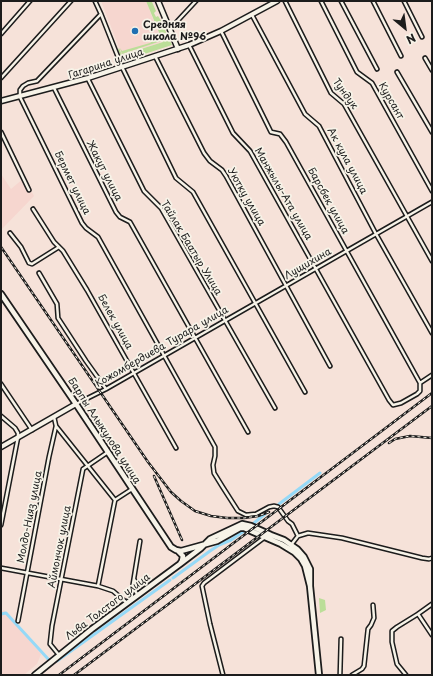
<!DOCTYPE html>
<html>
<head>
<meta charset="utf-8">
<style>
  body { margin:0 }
  #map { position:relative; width:433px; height:676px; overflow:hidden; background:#f6e2d9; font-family:"Playpen Sans",sans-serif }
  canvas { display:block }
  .frame { position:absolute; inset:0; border:2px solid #1c1c1c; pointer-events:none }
  .north { position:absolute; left:385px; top:8px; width:40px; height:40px; -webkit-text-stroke:3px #f7f3e8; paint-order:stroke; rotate:151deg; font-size:11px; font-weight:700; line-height:16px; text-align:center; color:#1c1c1c }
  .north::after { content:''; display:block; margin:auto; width:14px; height:18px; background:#1c1c1c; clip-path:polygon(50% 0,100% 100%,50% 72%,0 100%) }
</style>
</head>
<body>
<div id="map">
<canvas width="433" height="676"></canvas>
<div class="frame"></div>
<div class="north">N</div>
</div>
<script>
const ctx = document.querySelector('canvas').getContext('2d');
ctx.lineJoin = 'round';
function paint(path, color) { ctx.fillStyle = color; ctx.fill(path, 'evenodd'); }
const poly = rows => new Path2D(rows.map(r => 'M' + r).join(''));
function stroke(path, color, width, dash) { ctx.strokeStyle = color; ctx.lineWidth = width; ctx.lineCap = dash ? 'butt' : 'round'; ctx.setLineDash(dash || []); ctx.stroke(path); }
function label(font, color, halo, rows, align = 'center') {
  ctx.font = font + ' "Playpen Sans",sans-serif'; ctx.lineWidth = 3.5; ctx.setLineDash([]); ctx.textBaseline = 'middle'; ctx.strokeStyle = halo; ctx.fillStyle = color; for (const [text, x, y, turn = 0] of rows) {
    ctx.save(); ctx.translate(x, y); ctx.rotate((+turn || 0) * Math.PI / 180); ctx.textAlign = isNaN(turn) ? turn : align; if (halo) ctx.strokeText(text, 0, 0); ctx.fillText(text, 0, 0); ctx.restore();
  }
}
const built = poly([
  [101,1,146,1,162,42,122,55],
  [1,174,11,189,24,178,34,196,1,230],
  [4,610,41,654,37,664,24,675,1,675,1,612]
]);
const green = poly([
  [146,1,152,2,156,11,154,13,156,17,158,16,160,19,172,45,123,61,118,50,119,48,122,55,163,42],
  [158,33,161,41,122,54,120,48,122,51,150,43,155,39],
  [319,598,325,600,326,610,320,613]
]);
const canal = poly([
  [279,504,320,473],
  [254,523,265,514],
  [173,578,210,551,219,545,231,540,244,531],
  [1,614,6,613,49,660],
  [57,661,170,580]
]);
const street = poly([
  [95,1,101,14,122,67,176,178,193,192,305,392],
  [285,1,331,93,344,104,432,261],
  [321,1,357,72,372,83,432,191],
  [341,1,377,69],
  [373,1,401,56],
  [404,1,422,37],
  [101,14,37,81,28,83,23,86,20,90,20,97,82,223,86,228,98,237,215,447,215,456,213,465,214,473,222,486,238,511,246,515,256,514,269,507,274,506,278,507,288,521,292,524,298,536],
  [252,15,305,114,319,126,376,234,432,333],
  [170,29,196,1],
  [1,34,30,1],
  [189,45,233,133,250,151,389,400,393,405,401,403,417,394,420,391,420,383,286,142,280,134,271,132,221,31],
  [155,56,204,153,210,161,222,170,226,176,330,366],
  [425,58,432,70],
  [397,72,432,132],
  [1,78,71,1],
  [88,79,144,191,161,208,275,408],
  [54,88,116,212,120,217,130,222,248,432],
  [1,132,29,190],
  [33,209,54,242,63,251,87,290,176,448],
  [10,233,21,247,29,263,32,264,59,247],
  [39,273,57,304,58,318,86,361,106,389],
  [420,383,432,375],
  [1,384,32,430],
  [76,404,106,389,432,202],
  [1,416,15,428,18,433,18,437,1,525],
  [56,426,115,500],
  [298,536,308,533,342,538,422,558,429,559,432,558],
  [291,545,298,536],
  [1,568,98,586,113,591,127,603],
  [134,579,136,583,135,591,138,595],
  [98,586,115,500,132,489],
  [132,590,140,541],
  [432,604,418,614,432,635],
  [18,621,49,457,56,426,54,417],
  [59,655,50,644,52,626,83,469,108,452],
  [223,675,210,624,202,586,204,583,265,537],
  [340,675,341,639],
  [352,675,362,669,364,666,368,629,371,625,374,618,373,605],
  [406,675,397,664,392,642,392,631,397,627,418,614]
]);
const secondary = poly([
  [158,1,178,49],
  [1,101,88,78,189,45,221,31,277,1],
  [1,447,76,404]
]);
const primary = poly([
  [1,294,76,404,171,547,176,550,181,551,217,541,240,528,244,528,281,544,294,552,301,559,305,566,310,586],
  [180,564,201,548,210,539,242,524,251,526,271,535,284,540,297,549,304,557,310,569,310,586,319,675],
  [35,675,92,629,180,564,182,561,183,556,178,551]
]);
const rail = poly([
  [1,247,148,462,171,492,181,501,195,511,211,516,227,518,244,518,258,516,269,512],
  [389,443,395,439,410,436,432,438],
  [154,476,182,540],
  [59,675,432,393],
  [74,675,432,406]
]);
const markers = [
  [135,31,4,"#1f6fb2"]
];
const poiNames = [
  ["Средняя",143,25],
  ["школа №96",143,37]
];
const streetNames = [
  ["Гагарина улица",106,64,-18],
  ["Тундук",345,94,54],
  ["Курсант",391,101,60],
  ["Ак кула улица",347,161,62],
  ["Жакут улица",104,171,63],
  ["Бермет улица",72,183,64],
  ["Манжылы-Ата улица",283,194,60],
  ["Уютку улица",246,197,60],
  ["Барсбек улица",328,201,61],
  ["Тайлак Баатыр Улица",191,248,59],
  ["Лущихина",308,264,-30],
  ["Белек улица",115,322,61],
  ["Кожомбердиева Турара улица",162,347,-30],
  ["Барпы Алыкулова улица",104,431,57],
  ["Молдо-Нияз улица",30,517,-79],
  ["Аймончок улица",60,547,-79],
  ["Льва Толстого улица",108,607,-37]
];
paint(built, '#f6d6cf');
paint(green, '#bbde98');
stroke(canal, '#95d9f7', 3);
stroke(street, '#1c1c1c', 5.5);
stroke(secondary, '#1c1c1c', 7);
stroke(primary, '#1c1c1c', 8);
stroke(street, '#f7f3e8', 2.5);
stroke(secondary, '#f7f3e8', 4);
stroke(primary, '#f7f3e8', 4.5);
stroke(rail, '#1c1c1c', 2.5);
stroke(rail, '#f7f3e8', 1, [3]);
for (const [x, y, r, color] of markers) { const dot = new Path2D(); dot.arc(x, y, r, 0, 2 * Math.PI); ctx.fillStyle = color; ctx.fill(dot); stroke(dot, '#f7f3e8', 1.5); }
label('bold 10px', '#1c1c1c', '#f7f3e8', poiNames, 'left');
label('10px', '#1c1c1c', '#f7f3e8', streetNames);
</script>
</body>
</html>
